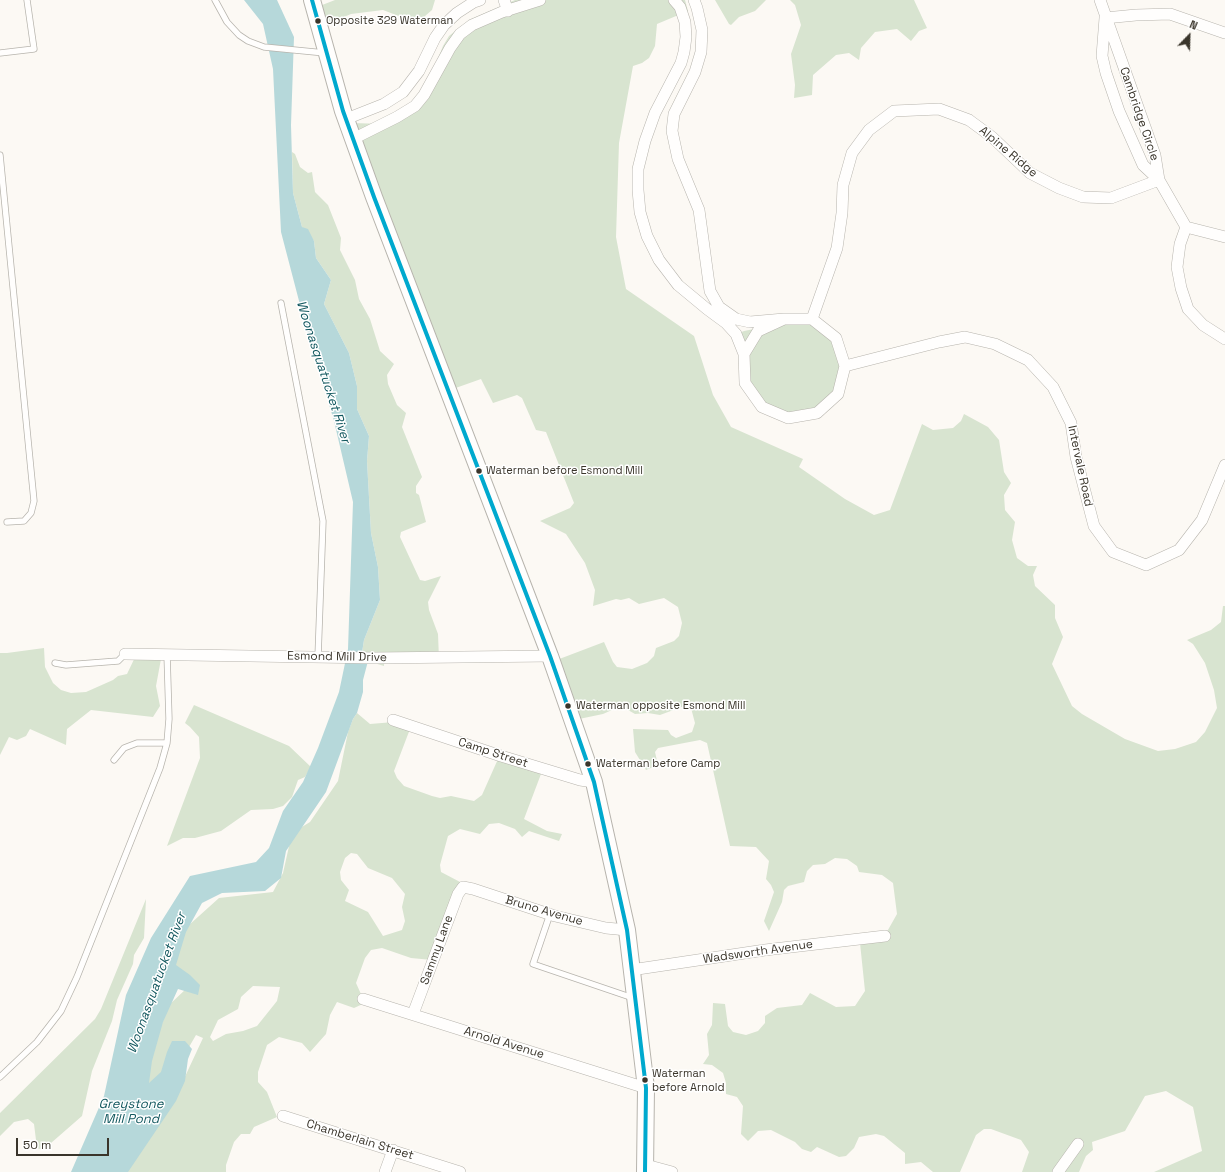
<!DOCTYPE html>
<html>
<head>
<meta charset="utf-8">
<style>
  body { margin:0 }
  #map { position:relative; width:1225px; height:1172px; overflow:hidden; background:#fcf9f4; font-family:"Space Grotesk",sans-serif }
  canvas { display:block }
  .north { position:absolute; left:1169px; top:16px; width:40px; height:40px; -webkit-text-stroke:3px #fff; paint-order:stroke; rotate:23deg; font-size:11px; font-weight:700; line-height:16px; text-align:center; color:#3a352b }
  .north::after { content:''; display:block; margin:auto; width:14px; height:18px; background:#3a352b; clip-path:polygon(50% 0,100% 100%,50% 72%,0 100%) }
  .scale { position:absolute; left:16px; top:1138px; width:93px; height:18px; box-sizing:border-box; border:2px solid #3a352b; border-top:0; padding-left:5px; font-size:12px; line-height:14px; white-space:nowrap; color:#3a352b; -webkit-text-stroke:3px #fff; paint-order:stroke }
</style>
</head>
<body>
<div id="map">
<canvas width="1225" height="1172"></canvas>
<div class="north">N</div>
<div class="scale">50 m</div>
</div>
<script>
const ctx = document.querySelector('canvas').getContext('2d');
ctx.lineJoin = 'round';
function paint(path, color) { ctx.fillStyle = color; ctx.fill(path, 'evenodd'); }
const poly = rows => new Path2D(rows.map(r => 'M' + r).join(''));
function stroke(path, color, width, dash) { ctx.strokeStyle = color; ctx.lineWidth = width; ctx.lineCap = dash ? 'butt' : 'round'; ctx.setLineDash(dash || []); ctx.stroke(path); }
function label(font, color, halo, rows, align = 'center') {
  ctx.font = font + ' "Space Grotesk",sans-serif'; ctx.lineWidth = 3; ctx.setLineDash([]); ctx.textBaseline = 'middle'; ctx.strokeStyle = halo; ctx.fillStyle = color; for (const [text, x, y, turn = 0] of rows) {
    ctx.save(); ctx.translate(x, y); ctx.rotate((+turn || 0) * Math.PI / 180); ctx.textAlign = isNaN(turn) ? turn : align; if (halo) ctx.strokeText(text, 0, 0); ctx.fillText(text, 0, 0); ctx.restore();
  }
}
const green = poly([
  [335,0,435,0,432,10,417,23,383,10,351,14,322,26,317,7],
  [515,0,685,0,688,11,657,24,655,46,649,58,642,63,633,66,619,143,616,237,626,289,694,336,713,395,731,427,803,459,799,467,845,499,874,515,890,510,922,424,933,430,953,428,961,421,964,414,988,427,999,440,1004,472,1011,483,1004,495,1005,510,1015,522,1012,540,1017,558,1028,566,1037,566,1033,575,1035,586,1055,605,1055,618,1063,637,1052,664,1072,706,1082,714,1125,739,1158,751,1175,749,1196,742,1205,732,1217,708,1214,690,1205,663,1193,644,1187,640,1211,630,1221,622,1223,606,1225,606,1225,1172,1154,1172,1202,1151,1193,1107,1166,1091,1145,1096,1125,1131,1092,1142,1093,1150,1086,1156,1079,1172,1022,1172,1029,1152,1021,1140,991,1129,984,1129,976,1135,960,1172,933,1172,921,1162,905,1164,905,1153,884,1136,876,1134,859,1137,854,1148,846,1156,839,1157,817,1147,811,1152,802,1149,795,1142,771,1130,758,1131,748,1141,741,1134,743,1106,737,1097,726,1094,726,1083,723,1073,712,1065,703,1064,709,1055,707,1034,712,1025,713,1003,725,1004,728,1026,733,1032,746,1035,758,1031,765,1023,765,1016,777,1008,802,1005,810,993,836,1007,855,1006,865,991,860,943,884,937,897,914,893,883,882,875,859,872,857,866,847,859,835,858,825,864,813,865,807,871,804,882,788,886,784,890,782,902,769,931,764,921,774,892,771,885,766,879,769,861,756,847,730,846,707,743,700,740,658,748,655,752,658,765,646,770,635,752,633,729,668,730,671,735,676,738,692,732,695,723,691,708,687,705,660,715,648,713,635,714,621,706,603,714,579,719,554,661,604,642,613,662,617,667,632,669,647,663,654,656,656,648,674,641,679,636,682,623,678,607,664,598,639,604,629,598,621,600,616,599,593,606,595,590,585,563,566,534,540,521,570,508,574,503,546,432,536,430,522,398,517,395,493,403,481,379,450,390,352,123,385,124,392,123,427,86,443,46,449,36,469,20],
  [715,0,766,0,755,11,739,17,731,25,729,24],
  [790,0,914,0,927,28,919,31,911,41,897,29,875,32,861,48,859,60,849,53,836,55,813,75,812,95,794,98,795,85,791,54,801,25,795,5],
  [292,152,295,154,300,167,308,173,312,172,315,192,328,205,341,238,340,250,355,280,359,299,370,319,380,351,394,364,387,375,388,384,397,405,406,413,402,427,422,477,416,486,416,493,419,495,426,522,401,532,400,537,420,580,425,581,441,576,428,602,429,610,438,634,439,659,384,662,384,666,361,659,364,640,380,600,378,567,371,533,367,461,369,436,357,409,357,386,349,353,324,304,331,280,316,258,314,241,302,227,293,193],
  [815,317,847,354,845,369,826,409,774,415,743,388,737,334,744,331],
  [44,648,45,667,53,683,61,690,71,693,86,692,113,680,118,676,127,674,138,651,161,659,156,686,160,706,153,717,91,710,67,729,66,745,30,729,26,736,17,740,9,737,0,755,0,653,7,653],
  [194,705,289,746,311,767,305,777,298,780,292,797,283,806,273,809,251,810,221,831,195,838,183,838,167,846,200,758,199,737,190,727,185,723],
  [357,713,370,724,394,722,410,729,394,771,397,778,404,786,432,796,440,798,451,796,474,801,482,795,498,759,517,765,541,774,524,819,547,831,562,834,559,841,529,831,522,837,515,829,499,823,489,824,480,834,460,829,448,836,440,865,441,872,462,883,432,960,411,958,382,948,371,950,365,958,356,983,365,1003,354,1008,337,1002,330,1015,326,1034,310,1052,302,1043,279,1037,267,1045,258,1072,258,1082,267,1092,277,1117,254,1127,250,1134,241,1134,234,1142,226,1165,226,1172,121,1172,175,1098,203,1038,196,1035,185,1054,144,1095,146,1066,169,1005,187,988,173,963,175,950,189,925,219,898,273,892,283,873,292,833,310,822,338,781,348,732,353,719],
  [351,853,357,854,368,868,392,878,405,894,402,907,405,921,402,930,383,936,368,912,345,901,349,890,341,880,340,872,345,858],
  [253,986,280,987,277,1001,257,1026,243,1031,226,1034,213,1041,210,1037,218,1020,238,1009,241,997],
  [146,899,144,938,134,955,133,964,117,1000,112,1021,92,1071,82,1116,43,1150,37,1148,34,1124,28,1119,14,1122,0,1136,0,1113,95,1019,101,1009]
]);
const water = poly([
  [244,0,277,0,294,37,291,125,293,193,302,227,308,229,314,241,316,258,331,280,324,304,349,353,357,386,357,409,369,436,367,461,371,533,378,567,380,600,364,640,361,659,368,661,363,680,363,692,357,713,353,719,326,792,286,851,281,878,265,891,222,893,202,903,186,932,176,965,190,975,200,985,198,995,178,989,163,1022,152,1061,149,1083,161,1072,167,1052,172,1041,185,1041,192,1049,188,1059,185,1081,176,1101,128,1172,71,1172,104,1096,126,995,151,938,190,876,256,862,269,848,283,811,303,782,318,748,339,692,348,649,353,502,334,421,304,320,281,232,273,69,263,24]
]);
const service = poly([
  [215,0,227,22,239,35,248,41,264,47,325,53],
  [0,53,34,49,27,0],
  [0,155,34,501,31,513,24,521,7,522],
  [281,303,323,521,318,657],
  [55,663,66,665,118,661,125,654],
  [114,760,124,748,137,743,167,743],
  [550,914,533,964,633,998],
  [0,1077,37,1042,61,1011,77,977,160,768,167,743,169,719,167,654]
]);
const minor = poly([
  [504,0,508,11],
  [674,0,680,7,685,22,686,37,684,52,681,63,655,113,645,141,638,169,638,190,640,212,647,236,659,260,678,285,707,309,726,323,736,334,744,354],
  [694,0,697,8,702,30,701,52,695,72,674,114,672,131,678,159,699,210,710,291,719,307,736,319,750,322,784,319,812,319,836,338,845,366,838,394,817,413,788,418,762,407,745,383,744,354,758,331,784,319],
  [1100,0,1155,155,1159,180],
  [1105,18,1102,56,1106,73,1119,111,1143,165,1159,180,1186,227,1225,237],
  [1105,18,1136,15,1170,14,1225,33],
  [346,119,384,104,403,92,419,71,435,38,444,25,457,13,474,2,480,0],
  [353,139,397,117,415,106,424,95,450,48,460,34,472,25,502,12,540,0],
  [1186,227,1180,244,1177,267,1181,288,1188,309,1203,325,1225,339],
  [812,319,837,248,842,213,843,185,852,153,869,130,894,111,939,109,969,120,992,137,1030,173,1059,188,1083,197,1111,198,1159,180],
  [845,366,939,342,965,337,995,344,1028,360,1053,387,1071,423,1076,457,1094,526,1113,552,1146,565,1179,550,1202,520,1225,465],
  [125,654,375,658,550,656],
  [393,720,501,756,580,780,594,782],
  [631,970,765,950,885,936],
  [363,999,646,1088],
  [413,1014,458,894,463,887,473,889,555,916,606,928,627,930],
  [283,1116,460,1172],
  [646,1165,672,1172],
  [385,1172,393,1150],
  [1058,1172,1078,1144]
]);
const secondary = poly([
  [312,0,343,111,374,197,550,656,594,782,627,930,646,1088,645,1172]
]);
const bus1 = poly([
  [312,0,343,111,374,197,550,656,594,782,627,930,646,1088,645,1172]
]);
const markers = [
  [318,21,3.5,"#3a352b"],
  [479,471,3.5,"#3a352b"],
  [568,706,3.5,"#3a352b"],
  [588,764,3.5,"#3a352b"],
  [645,1080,3.5,"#3a352b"]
];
const busNames = [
  ["Opposite 329 Waterman",326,21],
  ["Waterman before Esmond Mill",486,471],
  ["Waterman opposite Esmond Mill",576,706],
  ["Waterman before Camp",596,764],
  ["Waterman",652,1074],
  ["before Arnold",652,1088]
];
const streetNames = [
  ["Cambridge Circle",1139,114,71],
  ["Alpine Ridge",1008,152,40],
  ["Intervale Road",1080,466,78],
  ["Esmond Mill Drive",337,657,1],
  ["Camp Street",493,753,18],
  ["Bruno Avenue",544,911,16],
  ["Sammy Lane",437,950,-70],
  ["Wadsworth Avenue",758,952,-8],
  ["Arnold Avenue",504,1043,17],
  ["Chamberlain Street",360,1140,17]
];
const waterNames = [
  ["Woonasquatucket River",323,372,72],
  ["Woonasquatucket River",157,983,-70],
  ["Greystone",131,1104],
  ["Mill Pond",131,1119]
];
paint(green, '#d8e4d0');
paint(water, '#b6d8da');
stroke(service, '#b7b4ad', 7);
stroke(minor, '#b7b4ad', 12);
stroke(secondary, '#b7b4ad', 18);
stroke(service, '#fffefd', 5.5);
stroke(minor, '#fffefd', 11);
stroke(secondary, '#fffefd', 16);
stroke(bus1, '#00a9ce', 4);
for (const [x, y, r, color] of markers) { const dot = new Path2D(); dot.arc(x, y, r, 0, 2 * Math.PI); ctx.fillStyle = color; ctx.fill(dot); stroke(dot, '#fff', 1.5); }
label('11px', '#3a352b', '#fff', busNames, 'left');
label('12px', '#3a352b', '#fff', streetNames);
label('italic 13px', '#11575e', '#fff', waterNames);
</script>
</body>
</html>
